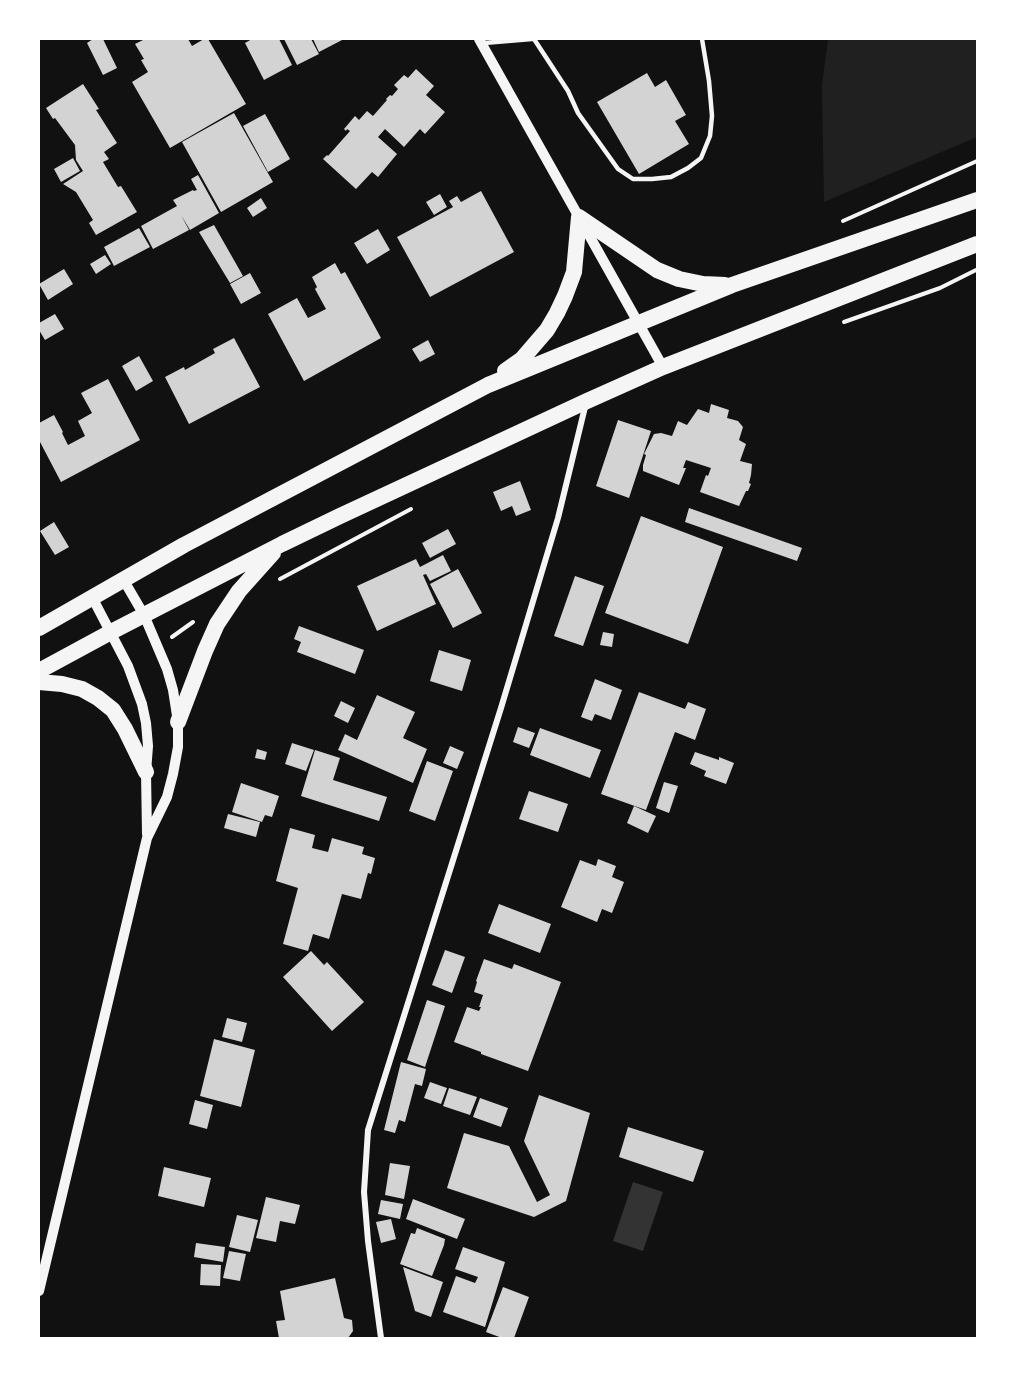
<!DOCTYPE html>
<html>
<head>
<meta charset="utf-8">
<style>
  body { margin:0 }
  #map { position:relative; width:1016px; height:1377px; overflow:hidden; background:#111; font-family:Helvetica,sans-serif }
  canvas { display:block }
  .frame { position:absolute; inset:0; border:40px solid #fff; pointer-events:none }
</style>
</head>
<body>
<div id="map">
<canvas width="1016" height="1377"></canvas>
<div class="frame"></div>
</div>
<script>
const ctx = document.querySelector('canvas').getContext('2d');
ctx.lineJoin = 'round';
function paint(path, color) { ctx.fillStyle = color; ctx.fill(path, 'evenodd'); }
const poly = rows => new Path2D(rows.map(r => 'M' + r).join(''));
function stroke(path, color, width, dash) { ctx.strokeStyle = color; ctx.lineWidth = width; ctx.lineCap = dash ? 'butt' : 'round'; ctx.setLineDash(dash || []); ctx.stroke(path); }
const green = poly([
  [828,39,977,39,977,137,824,202,822,86]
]);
const water = poly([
  [633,1182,663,1192,643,1251,613,1241]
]);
const building = poly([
  [93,39,103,39,117,68,103,75,87,43],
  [145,39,188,39,192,46,204,39,208,39,246,104,170,148,132,82,148,72,141,60,144,59,135,44],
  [252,39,279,39,292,65,264,80,245,43],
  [284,39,311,39,319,54,297,65],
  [313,39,344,39,319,52],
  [416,69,434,86,426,95,445,112,425,134,420,129,404,147,385,129,378,137,397,154,378,177,372,172,356,189,323,159,327,155,328,156,350,131,347,129,346,131,344,129,355,116,359,120,367,111,373,116,387,100,386,99,390,95,392,96,398,89,394,85,404,75,408,78],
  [647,73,655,87,666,80,686,115,675,121,689,144,639,174,597,102],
  [83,84,99,109,96,110,117,143,104,152,109,159,103,162,118,187,121,186,137,212,96,235,89,223,93,220,76,192,63,184,83,171,76,160,75,145,55,118,53,119,46,108],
  [234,113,273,182,221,212,182,142],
  [265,114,290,159,268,172,243,126],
  [73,158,80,171,61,182,54,169],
  [198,175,219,213,190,230,181,215,189,230,153,249,141,226,177,206,173,200,193,190,194,191,197,190,191,179],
  [481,191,514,252,430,297,397,237,453,207,449,201,457,196,461,202],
  [440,194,447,207,434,215,426,202],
  [261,198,267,208,253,217,247,208],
  [214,225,243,276,230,283,199,232],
  [139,228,150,247,114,266,104,247],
  [378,229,390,250,367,264,354,243],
  [105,255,111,264,96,274,90,264],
  [335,263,341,274,345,272,381,338,304,381,268,314,297,298,308,318,326,309,315,289,317,287,312,277],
  [64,269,73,284,48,300,39,284],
  [250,273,261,293,241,304,230,284],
  [55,314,64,329,45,340,39,330,39,323],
  [234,338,260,387,189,424,165,377,184,367,185,370,215,353,213,349],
  [428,340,435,354,420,362,412,349],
  [139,356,153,381,136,391,122,366],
  [108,379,140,440,61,482,39,440,39,423,54,415,63,432,62,433,68,445,85,436,78,421,92,413,81,393],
  [711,404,729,410,727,418,738,421,743,427,739,440,746,444,740,461,752,464,751,475,749,483,751,484,748,491,746,491,739,506,700,492,706,475,708,476,711,468,686,460,683,468,686,468,679,485,643,471,643,465,646,455,644,454,654,434,661,433,672,436,678,421,687,425,698,409,709,413],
  [618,420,651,431,629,498,596,486],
  [520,481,531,510,516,516,512,506,501,511,493,492],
  [689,508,802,548,797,561,685,522],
  [641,516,723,547,688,644,605,613],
  [54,522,69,547,55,555,40,531],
  [448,529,456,544,430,558,422,543],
  [443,555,451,571,430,581,426,574,423,575,436,604,377,631,357,586,416,559,420,567],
  [458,569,482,613,453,628,430,584],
  [575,576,604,586,583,646,554,636],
  [299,626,364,650,355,674,297,652,301,642,294,639],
  [603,632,614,634,612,647,600,645],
  [439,650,471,660,462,691,430,681],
  [595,679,622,690,611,720,595,714,592,721,581,717],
  [639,692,685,709,688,702,706,709,695,740,675,732,646,810,601,794],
  [377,695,415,712,403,738,427,749,413,783,338,750,345,734,357,740],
  [341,701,355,708,348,723,334,716],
  [518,727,535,733,529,748,513,742],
  [540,728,601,750,590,778,530,755],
  [292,743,314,750,306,771,285,764],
  [450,746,464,752,457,769,443,763],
  [257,749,267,752,265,760,255,758],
  [315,750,340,758,333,780,387,797,379,821,301,796],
  [695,752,719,760,719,757,734,763,726,784,704,776,706,771,690,764],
  [427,761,453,771,435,821,409,811],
  [664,782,678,786,669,813,656,808],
  [241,783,279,796,272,817,265,815,262,822,232,812],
  [529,791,568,804,558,832,519,819],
  [634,806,656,816,648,833,627,823],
  [228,814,260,822,256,837,224,828],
  [290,828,315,835,312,848,328,852,332,838,364,847,362,854,375,858,371,874,368,873,361,899,342,894,329,939,313,934,308,951,283,944,298,888,276,881],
  [598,859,616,866,612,877,624,882,612,913,602,909,597,922,561,907,580,860,596,866],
  [499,904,551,924,540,953,488,933],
  [445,950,465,957,452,993,432,985],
  [311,951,324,965,327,962,364,1002,332,1031,283,977],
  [484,959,512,969,514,964,561,982,528,1071,481,1054,481,1052,454,1042,467,1007,479,1011,481,1007,479,1007,483,995,474,992,477,982,476,981],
  [427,1000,445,1006,425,1067,407,1060],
  [227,1018,247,1023,242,1042,222,1037],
  [214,1039,255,1050,241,1107,200,1096],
  [401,1062,426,1069,422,1086,415,1084,405,1122,399,1120,395,1133,384,1130],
  [430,1082,447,1088,441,1104,424,1098],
  [449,1088,477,1097,470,1115,443,1106],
  [539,1095,590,1113,566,1201,534,1217,447,1188,464,1133,509,1146,537,1202,550,1195,524,1141],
  [480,1098,508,1108,501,1127,473,1117],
  [195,1100,213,1105,207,1129,189,1124],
  [628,1127,704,1151,693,1182,619,1157],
  [390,1163,410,1166,404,1199,385,1195],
  [164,1167,211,1178,204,1207,158,1196],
  [266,1197,300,1205,295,1224,280,1221,276,1242,256,1238],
  [413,1199,465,1219,457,1239,406,1219],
  [381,1200,403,1204,400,1219,378,1214],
  [237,1215,258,1220,250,1252,229,1247],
  [391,1219,396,1239,381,1243,376,1222],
  [417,1228,445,1239,444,1245,432,1276,400,1264,411,1233,415,1234],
  [196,1243,225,1247,223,1262,194,1257],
  [463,1247,505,1262,485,1327,443,1312,456,1276,475,1283,478,1277,455,1269],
  [229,1251,246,1254,240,1281,223,1278],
  [201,1264,221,1265,220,1286,200,1285],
  [403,1267,443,1282,431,1317,415,1311],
  [335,1278,344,1318,352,1320,353,1331,348,1338,279,1338,276,1321,285,1320,280,1291],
  [503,1287,529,1297,514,1338,502,1338,486,1332]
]);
const path = poly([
  [843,221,977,161],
  [844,322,940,288,976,270],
  [280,579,411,509],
  [172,637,193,622]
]);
const service = poly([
  [534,39,568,91,578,113,618,169,633,179,652,179,671,177,688,168,701,158,710,136,712,116,709,81,702,39],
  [484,43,532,39]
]);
const minor = poly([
  [381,1338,368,1241,364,1192,368,1130,501,708,558,518,586,403]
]);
const tertiary = poly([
  [479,39,663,367],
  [92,597,128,666,142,704,146,723,148,746,146,772,147,834],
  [39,1291,147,838,167,797,173,774,178,747,178,722,173,690,167,669,144,615,123,579]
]);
const trunk = poly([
  [505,371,522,359,547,330,557,313,565,296,574,272,579,217,657,270,679,279,703,284,725,285],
  [39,628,184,545,488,385,732,285,977,200],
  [39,671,111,632,282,544,340,516,587,401,663,367,977,244],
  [39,682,62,684,82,689,98,698,113,710,125,729,146,772],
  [178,722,205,651,217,624,239,591,273,553]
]);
paint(green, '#202020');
paint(water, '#333');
paint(building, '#d3d3d3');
stroke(path, '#f5f5f5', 4);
stroke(service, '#f5f5f5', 4.5);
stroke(minor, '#f5f5f5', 6);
stroke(tertiary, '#f5f5f5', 10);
stroke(trunk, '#f5f5f5', 16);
</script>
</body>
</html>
